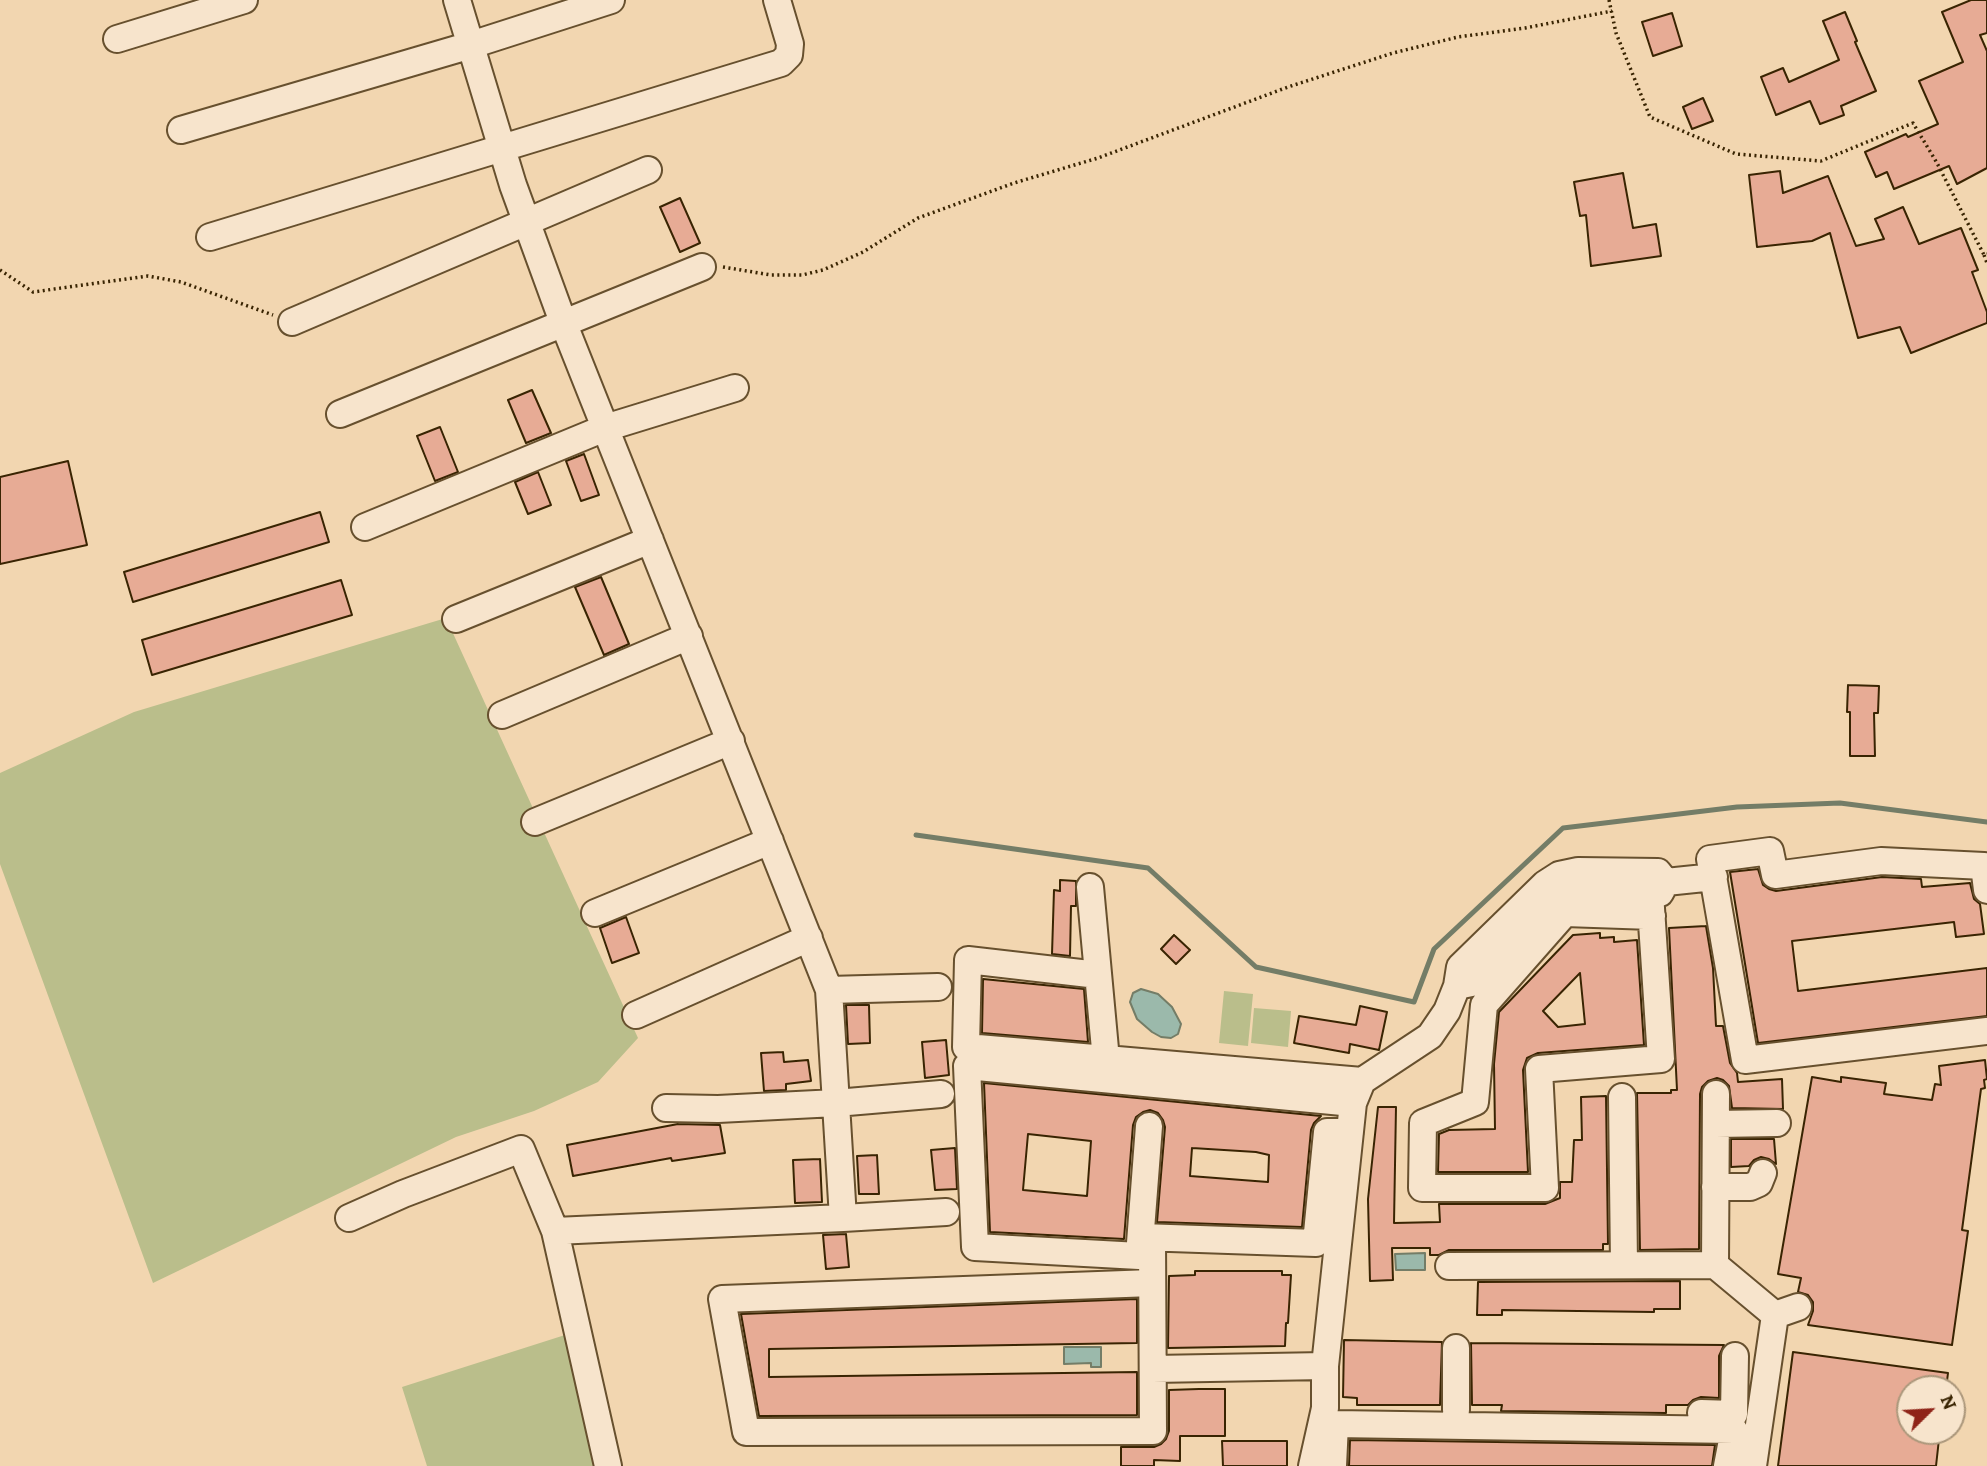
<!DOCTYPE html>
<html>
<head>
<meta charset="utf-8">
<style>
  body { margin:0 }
  #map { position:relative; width:1987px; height:1466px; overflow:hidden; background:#f2d6b0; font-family:Alegreya,serif }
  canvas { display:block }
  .north { position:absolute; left:1896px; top:1375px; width:70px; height:70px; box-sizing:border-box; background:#f7e4cc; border:2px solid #ab977b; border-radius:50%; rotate:66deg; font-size:19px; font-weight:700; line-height:28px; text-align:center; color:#392402 }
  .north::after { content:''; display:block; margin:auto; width:24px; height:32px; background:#8f2418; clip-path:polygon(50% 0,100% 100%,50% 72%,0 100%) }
</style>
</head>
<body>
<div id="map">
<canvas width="1987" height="1466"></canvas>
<div class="north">N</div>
</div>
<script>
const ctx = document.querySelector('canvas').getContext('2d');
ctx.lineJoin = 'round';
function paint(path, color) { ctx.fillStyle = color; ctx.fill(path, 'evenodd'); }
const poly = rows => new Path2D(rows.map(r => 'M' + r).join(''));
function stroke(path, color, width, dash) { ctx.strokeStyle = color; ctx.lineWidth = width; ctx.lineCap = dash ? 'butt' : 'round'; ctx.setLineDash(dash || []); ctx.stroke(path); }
const green = poly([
  [446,618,638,1038,598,1082,534,1111,456,1137,153,1283,0,864,0,773,134,712],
  [1224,991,1253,994,1248,1046,1219,1043],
  [1254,1008,1291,1011,1288,1047,1251,1043],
  [565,1335,595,1466,427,1466,402,1387]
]);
const water = poly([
  [1141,989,1158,994,1172,1007,1181,1024,1178,1034,1171,1038,1161,1037,1152,1032,1137,1019,1130,1002,1133,993,1141,989],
  [1425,1253,1425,1270,1396,1270,1395,1254,1425,1253],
  [1064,1347,1101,1347,1101,1367,1091,1367,1091,1363,1064,1364,1064,1347]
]);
const stream = poly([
  [916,835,1148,868,1256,967,1414,1002,1434,949,1563,828,1737,807,1840,803,1987,822]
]);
const building = poly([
  [1971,0,1987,0,1987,33,1980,35,1987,51,1987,168,1957,184,1949,166,1894,189,1887,172,1876,177,1865,152,1906,134,1908,137,1938,124,1919,81,1963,62,1942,12,1971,0],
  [1845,12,1857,41,1855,42,1876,91,1841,106,1844,115,1820,124,1810,101,1776,115,1761,77,1783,68,1789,82,1839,60,1823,21,1845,12],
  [1672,13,1682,46,1653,56,1642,22,1672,13],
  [1703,98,1713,121,1692,129,1683,107,1703,98],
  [1780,171,1783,193,1828,176,1856,246,1884,239,1875,219,1903,207,1919,244,1961,228,1978,270,1972,272,1987,312,1987,323,1911,353,1900,327,1858,338,1830,233,1812,241,1757,247,1749,175,1780,171],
  [1623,173,1633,228,1656,224,1661,256,1591,266,1586,215,1580,216,1574,182,1623,173],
  [680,198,700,243,680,252,660,207,680,198],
  [532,390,551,433,526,443,508,400,532,390],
  [440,427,458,472,435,481,417,436,440,427],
  [584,454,599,495,581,501,566,461,584,454],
  [68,461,87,545,0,564,0,477,68,461],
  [538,472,551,505,528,514,515,482,538,472],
  [320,512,329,542,133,602,124,572,320,512],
  [601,577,629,644,604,655,575,587,601,577],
  [341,580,352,615,152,675,142,640,341,580],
  [1848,685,1879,686,1878,713,1874,713,1875,756,1850,756,1850,712,1847,712,1848,685],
  [1758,869,1763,885,1769,889,1776,891,1882,877,1921,879,1922,887,1970,883,1974,899,1980,904,1984,934,1956,937,1954,922,1792,941,1798,991,1987,968,1987,1016,1758,1043,1730,872,1758,869],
  [1060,880,1076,881,1076,906,1071,906,1070,956,1052,954,1054,890,1060,891,1060,880],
  [626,917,639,953,612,963,600,928,626,917],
  [1706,926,1713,968,1716,1026,1723,1026,1730,1063,1737,1073,1738,1082,1782,1079,1783,1109,1732,1108,1729,1086,1723,1080,1717,1078,1708,1081,1702,1087,1700,1094,1699,1249,1640,1250,1637,1093,1671,1093,1671,1090,1677,1090,1669,928,1706,926],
  [1600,933,1600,938,1614,937,1614,942,1637,940,1644,1045,1538,1053,1527,1058,1523,1070,1528,1172,1438,1172,1439,1134,1449,1130,1495,1129,1494,1064,1499,1012,1573,935,1600,933],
  [1580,973,1585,1024,1558,1027,1543,1011,1580,973],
  [1174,935,1190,950,1176,964,1161,949,1174,935],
  [983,979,1084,989,1088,1042,982,1033,983,979],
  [846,1005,869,1005,870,1043,848,1044,846,1005],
  [1360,1006,1387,1012,1379,1050,1350,1044,1349,1053,1294,1043,1299,1016,1356,1025,1360,1006],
  [946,1040,949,1075,925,1078,922,1042,946,1040],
  [783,1052,784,1062,808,1060,811,1081,786,1084,786,1090,764,1091,761,1053,783,1052],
  [1985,1060,1987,1079,1984,1080,1985,1088,1981,1089,1962,1230,1968,1231,1952,1345,1808,1325,1813,1311,1813,1302,1808,1295,1798,1292,1801,1278,1778,1274,1812,1077,1841,1082,1841,1077,1886,1083,1884,1094,1932,1100,1935,1084,1941,1085,1939,1066,1985,1060],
  [984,1083,1321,1116,1314,1123,1311,1130,1302,1227,1157,1222,1165,1127,1163,1120,1158,1113,1150,1110,1143,1112,1136,1117,1133,1125,1124,1239,990,1232,984,1083],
  [1028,1134,1091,1141,1087,1196,1023,1190,1028,1134],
  [1192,1148,1256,1152,1269,1155,1268,1182,1190,1176,1192,1148],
  [1606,1096,1608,1244,1603,1244,1603,1250,1449,1250,1439,1255,1430,1255,1430,1248,1392,1248,1393,1280,1370,1281,1368,1199,1378,1107,1396,1107,1394,1223,1440,1222,1439,1204,1545,1204,1560,1198,1560,1182,1572,1182,1574,1140,1582,1140,1581,1097,1606,1096],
  [678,1124,720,1125,725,1153,672,1161,671,1158,573,1176,567,1145,678,1124],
  [1731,1139,1774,1139,1776,1164,1769,1159,1761,1157,1754,1160,1749,1166,1731,1167,1731,1139],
  [955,1148,957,1189,935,1190,931,1150,955,1148],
  [877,1155,879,1194,859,1194,857,1156,877,1155],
  [820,1159,822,1202,795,1203,793,1160,820,1159],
  [846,1234,849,1267,826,1269,823,1235,846,1234],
  [1195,1271,1282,1271,1282,1275,1291,1275,1288,1323,1286,1323,1285,1346,1168,1348,1169,1276,1195,1275,1195,1271],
  [1680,1281,1680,1309,1654,1309,1654,1312,1502,1310,1502,1315,1477,1315,1478,1282,1680,1281],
  [1137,1299,1137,1343,769,1349,769,1377,1137,1372,1137,1415,759,1416,741,1314,1137,1299],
  [1344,1340,1442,1342,1440,1405,1357,1405,1357,1398,1343,1397,1344,1340],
  [1471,1343,1724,1345,1719,1356,1719,1398,1701,1397,1693,1400,1688,1405,1666,1405,1666,1413,1501,1411,1502,1405,1472,1405,1471,1343],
  [1793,1352,1948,1373,1946,1389,1910,1389,1910,1435,1939,1439,1936,1466,1778,1466,1793,1352],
  [1199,1389,1225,1389,1225,1436,1180,1436,1180,1461,1154,1460,1154,1466,1121,1466,1121,1447,1154,1447,1161,1444,1166,1439,1169,1431,1169,1390,1199,1389],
  [1350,1440,1715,1445,1712,1466,1349,1466,1350,1440],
  [1222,1441,1287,1441,1287,1466,1223,1466,1222,1441]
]);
const path = poly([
  [1609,0,1616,33,1650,117,1736,154,1821,161,1913,123,1937,163,1984,255,1987,254],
  [1984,255,1987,263],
  [723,267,771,275,802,275,823,270,863,252,918,218,1014,183,1098,158,1288,87,1393,53,1458,37,1525,28,1612,11],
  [0,270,33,292,148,276,181,282,273,315]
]);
const minor = poly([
  [457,0,513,185,563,322,829,990,843,1218,555,1231],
  [117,39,244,0],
  [181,130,471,45,611,0],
  [210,237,781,63,789,55,790,44,777,0],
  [292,322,648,170],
  [340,414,702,267],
  [365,527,605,428,735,388],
  [456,619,650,540],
  [502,715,689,636],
  [535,822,731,741],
  [1666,882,1714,877],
  [1090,887,1106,1060],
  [1987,890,1984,866,1881,861,1775,875,1770,851,1710,859,1745,1060,1987,1031],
  [1650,893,1661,1059,1539,1069,1545,1188,1422,1188,1423,1123,1475,1102,1484,1005,1565,913,1652,916],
  [595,913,770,841],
  [1098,975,968,960,966,1047,1362,1081],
  [829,990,938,987],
  [636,1015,809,938],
  [1622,1097,1624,1265],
  [666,1108,718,1109,836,1103,941,1094],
  [1716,1124,1777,1123],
  [1149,1126,1139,1256,975,1247,967,1066,1353,1103],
  [1715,1187,1750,1187,1759,1183,1763,1173],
  [349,1218,403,1194,521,1149,555,1231,608,1466],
  [843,1218,946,1212],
  [1141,1237,1316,1243,1327,1132,1350,1132],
  [1152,1239,1153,1431,746,1432,722,1299,1152,1283],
  [1715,1265,1716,1094],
  [1449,1266,1715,1265,1775,1315],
  [1153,1369,1325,1366],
  [1456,1410,1456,1348],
  [1701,1413,1734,1414,1735,1356],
  [1312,1466,1325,1408,1325,1366,1353,1103,1362,1081,1430,1036,1447,1011,1457,986,1460,967,1545,884,1559,875,1578,871,1658,872,1666,882,1660,893,1583,892,1564,895,1476,982,1457,986],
  [1333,1466,1335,1424,1734,1430,1727,1466],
  [1753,1466,1775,1315,1798,1307]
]);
paint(green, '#babe8b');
paint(water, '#9bb9ab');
stroke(water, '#747d67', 2);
stroke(stream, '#747d67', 5);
paint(building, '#e7ab95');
stroke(building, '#392402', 2);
stroke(minor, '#67502e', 30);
stroke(path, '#392402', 3.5, [2, 3.5]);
stroke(minor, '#f7e4cc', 26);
</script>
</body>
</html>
